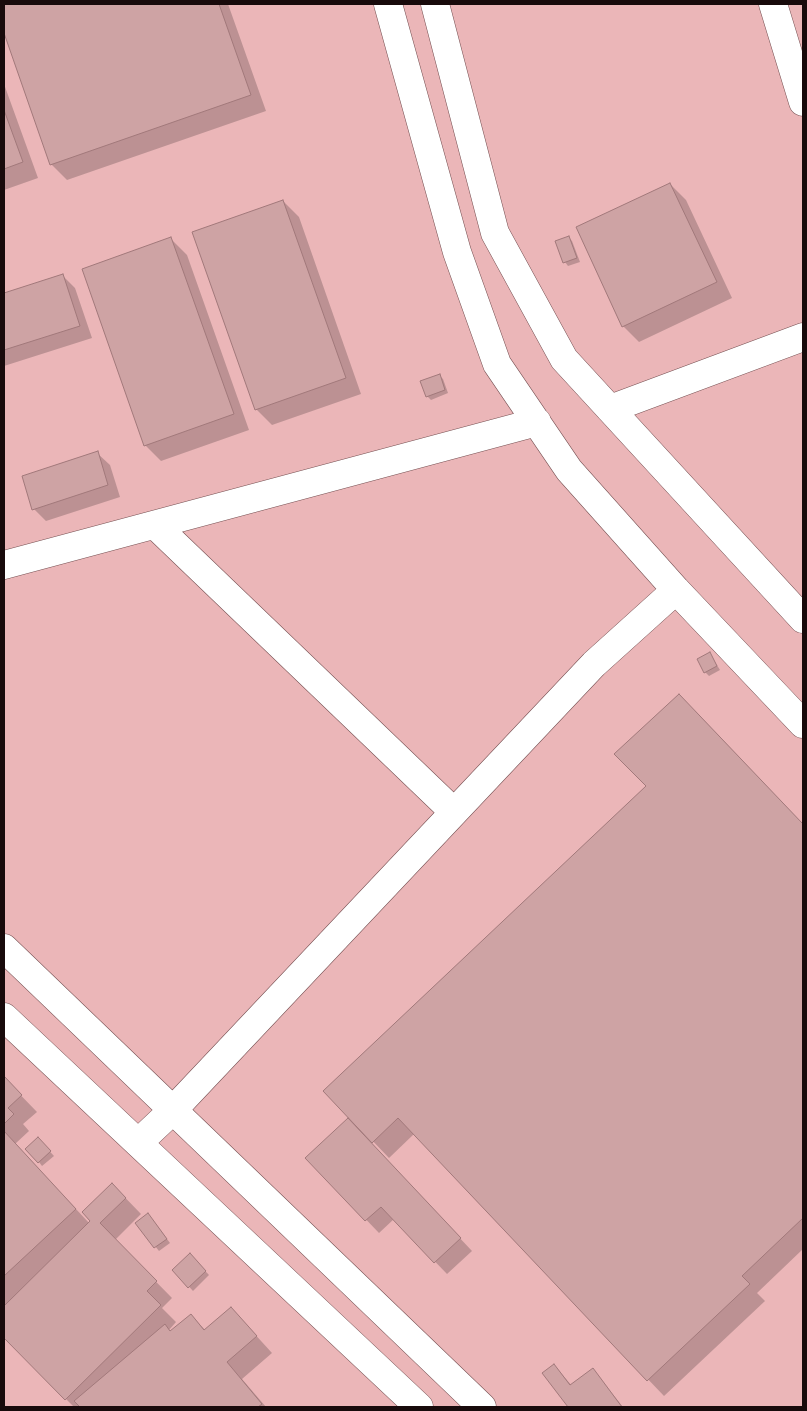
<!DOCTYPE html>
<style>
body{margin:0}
#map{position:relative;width:807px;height:1411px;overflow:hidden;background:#f2c5c6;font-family:Barlow,sans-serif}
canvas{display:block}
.frame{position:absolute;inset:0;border:5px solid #180a0b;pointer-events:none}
</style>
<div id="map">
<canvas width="807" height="1411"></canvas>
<div class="frame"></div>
</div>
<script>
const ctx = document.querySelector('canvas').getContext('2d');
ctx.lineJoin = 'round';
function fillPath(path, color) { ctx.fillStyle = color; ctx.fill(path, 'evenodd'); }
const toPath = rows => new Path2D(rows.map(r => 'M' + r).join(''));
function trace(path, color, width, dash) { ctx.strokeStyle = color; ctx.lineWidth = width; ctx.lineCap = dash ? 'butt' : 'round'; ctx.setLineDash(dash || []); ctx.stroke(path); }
fillPath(toPath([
 [4,4,803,4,803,1407,4,1407]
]), '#ebb6b8');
fillPath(toPath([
 [4,4,228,4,266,111,67,180,51,164,4,29],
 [4,84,38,178,4,190],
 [670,184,686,200,732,298,639,342,623,326],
 [283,201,299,217,361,394,272,425,256,409],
 [569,238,572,241,580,262,568,266,565,262],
 [171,239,187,255,249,430,161,461,145,445],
 [63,276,75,288,92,338,4,366,4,295],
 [439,375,443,379,448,393,431,400,427,396],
 [97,453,110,465,120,497,46,521,34,509],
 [710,654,720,670,709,676,705,672],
 [695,711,803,825,803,1249,757,1293,765,1301,664,1396,414,1134,389,1158,325,1091,647,786],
 [4,1078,37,1112,23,1124,29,1131,15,1144,90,1224,112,1184,141,1214,115,1240,172,1298,162,1308,176,1322,169,1330,171,1332,191,1315,205,1330,231,1308,272,1353,242,1379,266,1407,74,1407,4,1337],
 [360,1132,472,1251,447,1274,394,1219,379,1233,307,1158],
 [42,1143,54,1156,42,1166,39,1162],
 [152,1219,170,1243,159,1251,137,1223],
 [190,1255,209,1275,193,1291,174,1270],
 [554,1365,572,1386,593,1370,623,1407,570,1407,544,1373]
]), '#0003');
const building = toPath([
 [4,4,219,4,251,95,50,165,4,33,4,4],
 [4,110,23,162,4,169,4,110],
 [670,183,717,282,622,327,576,227,670,183],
 [283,200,346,378,255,410,192,232,283,200],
 [569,236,577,258,563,263,555,241,569,236],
 [171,237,234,414,144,446,82,269,171,237],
 [63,274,80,326,4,350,4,293,63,274],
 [440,374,445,390,426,397,420,381,440,374],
 [98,451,108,485,32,510,22,476,98,451],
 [710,652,717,666,704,673,697,659,710,652],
 [679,694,803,824,803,1218,742,1276,750,1284,647,1381,398,1118,372,1143,323,1091,646,786,614,754,679,694],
 [4,1076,22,1095,8,1108,14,1114,4,1124,4,1076],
 [348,1118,461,1238,434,1263,381,1207,365,1221,305,1158,348,1118],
 [4,1131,76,1209,4,1276,4,1131],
 [38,1137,51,1151,38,1163,25,1149,38,1137],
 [112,1183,126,1198,100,1223,157,1281,147,1291,161,1305,65,1400,4,1338,4,1306,90,1221,82,1212,112,1183],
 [148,1213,167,1239,154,1248,135,1223,148,1213],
 [190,1253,206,1271,188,1288,172,1270,190,1253],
 [231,1307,257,1336,227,1362,262,1404,258,1407,80,1407,74,1401,165,1324,170,1331,191,1314,204,1330,231,1307],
 [554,1364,570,1385,593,1368,622,1407,568,1407,542,1373,554,1364]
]);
fillPath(building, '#cea3a4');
trace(building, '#a2797b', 1);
const minor = toPath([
 [388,4,457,252,497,364,569,470,676,590,803,724],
 [435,4,495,233,564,359,803,619],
 [773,4,803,102],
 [610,409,803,337],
 [155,525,454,812],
 [4,565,537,422],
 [4,948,482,1407],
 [4,1017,419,1407],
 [138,1143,173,1110,594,664,676,590]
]);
trace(minor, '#775153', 29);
trace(minor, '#fff', 28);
</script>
